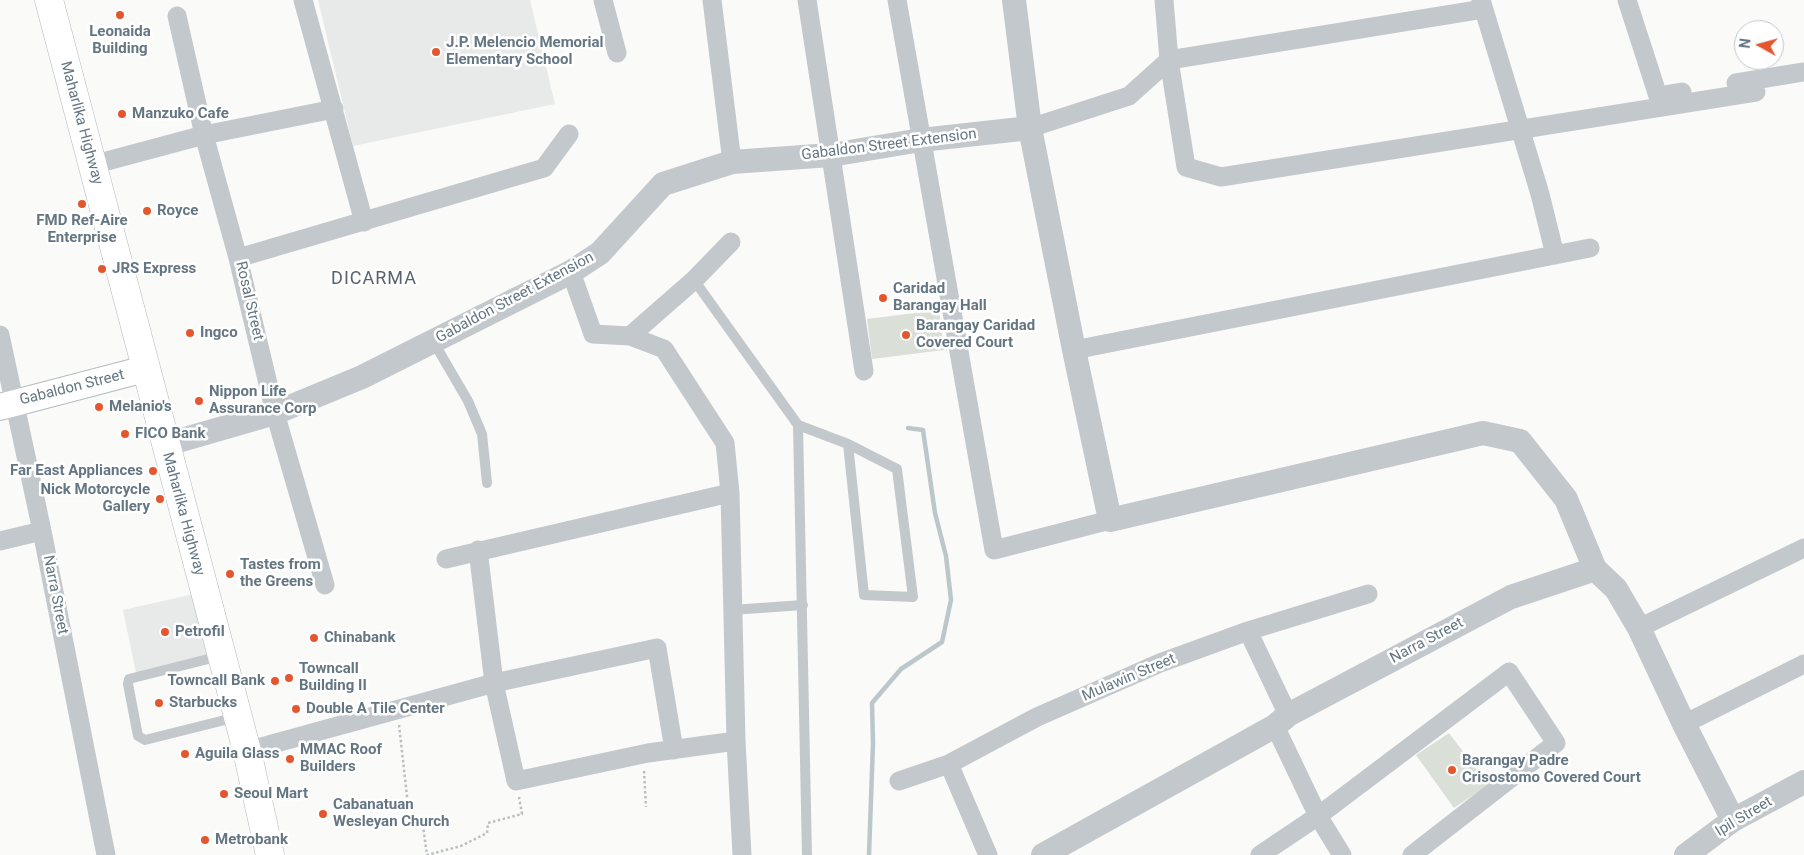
<!DOCTYPE html>
<style>
body{margin:0}
#map{position:relative;width:1804px;height:855px;overflow:hidden;background:#fafaf8;font-family:Roboto,sans-serif}
canvas{display:block}
.north{position:absolute;left:1734px;top:20px;width:50px;height:50px;box-sizing:border-box;background:#fff;border:1px solid #c1c8cd;border-radius:50%;rotate:277deg;font-size:14px;font-weight:700;line-height:20px;text-align:center;color:#657683}
.north::after{content:'';display:block;margin:auto;width:18px;height:22px;background:#e4572e;clip-path:polygon(50% 0,100% 100%,50% 72%,0 100%)}
</style>
<div id="map">
<canvas width="1804" height="855"></canvas>
<div class="north">N</div>
</div>
<script>
const ctx = document.querySelector('canvas').getContext('2d');
ctx.lineJoin = 'round';
function fillPath(path, color) { ctx.fillStyle = color; ctx.fill(path, 'evenodd'); }
const toPath = rows => new Path2D(rows.map(r => 'M' + r).join(''));
function trace(path, color, width, dash) { ctx.strokeStyle = color; ctx.lineWidth = width; ctx.lineCap = dash ? 'butt' : 'round'; ctx.setLineDash(dash || []); ctx.stroke(path); }
function label(font, color, halo, rows, align = 'center') {
  ctx.font = font + ' Roboto,sans-serif'; ctx.lineWidth = 5; ctx.setLineDash([]); ctx.textBaseline = 'middle'; ctx.strokeStyle = halo; ctx.fillStyle = color; for (const [text, x, y, turn = 0] of rows) {
    ctx.save(); ctx.translate(x, y); ctx.rotate((+turn || 0) * Math.PI / 180); ctx.textAlign = isNaN(turn) ? turn : align; if (halo) ctx.strokeText(text, 0, 0); ctx.fillText(text, 0, 0); ctx.restore();
  }
}
fillPath(toPath([
 [318,0,530,0,555,104,353,146],
 [194,594,209,655,136,673,123,610]
]), '#e8e9e9');
fillPath(toPath([
 [939,310,944,350,872,359,867,319],
 [1449,733,1488,785,1454,808,1416,755]
]), '#dadfd7');
trace(toPath([
 [869,855,873,743,872,703,901,669,942,642,951,600,946,556,935,513,923,430,908,428]
]), '#bbc7cb', 4.5);
const secondary = toPath([
 [0,407,145,369]
]);
const primary = toPath([
 [49,0,247,751,270,855]
]);
trace(secondary, '#b3babf', 28);
trace(primary, '#b5babe', 29);
trace(toPath([
 [399,725,408,805,423,826,427,855,461,846,487,833,488,823,522,814,519,797],
 [644,771,646,807]
]), '#bbbfc2', 2.5, [2.5, 2.5]);
trace(toPath([
 [694,280,798,425,807,855],
 [433,341,468,401,482,434,487,483],
 [798,425,848,444,897,469,913,597,864,595,848,444],
 [732,610,803,605],
 [220,656,129,679,128,684,138,736,145,740,237,717]
]), '#c3c8cc', 10);
trace(toPath([
 [303,0,364,222],
 [603,0,617,53],
 [712,0,732,162],
 [807,0,864,371],
 [897,0,994,550,1110,520],
 [1164,0,1169,60,1186,167,1221,177,1756,92],
 [1481,0,1540,194,1555,255],
 [1627,0,1658,96,1682,92],
 [177,16,204,135,238,258,275,413,325,585],
 [1736,83,1804,72],
 [1030,128,1129,96,1169,60,1483,9],
 [92,165,204,135,334,109],
 [238,258,544,168,569,134],
 [571,272,593,334,630,336,664,349,725,443,730,493,736,741,742,855],
 [0,335,42,531,106,855],
 [630,336,694,280,731,242],
 [1074,350,1590,248],
 [0,541,42,531],
 [478,550,494,683,516,781,648,753,736,741],
 [446,559,730,493],
 [1639,628,1804,548],
 [1248,631,1288,715],
 [1684,724,1804,664],
 [1275,726,1318,816,1342,855],
 [247,751,494,683,657,648,674,750],
 [949,764,988,855],
 [899,781,949,764,1037,717,1160,663,1248,631,1368,594],
 [1260,855,1318,816,1509,672,1556,743,1412,855]
]), '#c3c8cc', 19);
trace(toPath([
 [1014,0,1030,128,1074,350,1110,520,1483,433,1520,441,1566,499,1595,569],
 [164,445,275,413,362,377,571,272,600,253,663,184,732,162,831,155,921,140,1030,128],
 [1043,855,1275,726,1288,715,1511,597,1595,569,1616,589,1639,628,1684,724,1733,820],
 [1686,855,1733,820,1804,782]
]), '#c3c8cc', 24);
trace(secondary, '#fff', 26);
trace(primary, '#fff', 28);
for (const [x, y, r, color] of [
 [120,15,5,"#e4572e"],
 [436,52,5,"#e4572e"],
 [122,114,5,"#e4572e"],
 [82,204,5,"#e4572e"],
 [147,211,5,"#e4572e"],
 [102,269,5,"#e4572e"],
 [883,298,5,"#e4572e"],
 [190,333,5,"#e4572e"],
 [906,335,5,"#e4572e"],
 [199,401,5,"#e4572e"],
 [99,407,5,"#e4572e"],
 [125,434,5,"#e4572e"],
 [153,471,5,"#e4572e"],
 [160,499,5,"#e4572e"],
 [230,574,5,"#e4572e"],
 [165,632,5,"#e4572e"],
 [314,638,5,"#e4572e"],
 [289,678,5,"#e4572e"],
 [275,681,5,"#e4572e"],
 [159,703,5,"#e4572e"],
 [296,709,5,"#e4572e"],
 [185,754,5,"#e4572e"],
 [290,759,5,"#e4572e"],
 [1452,770,5,"#e4572e"],
 [224,794,5,"#e4572e"],
 [323,814,5,"#e4572e"],
 [205,840,5,"#e4572e"]
]) { const dot = new Path2D(); dot.arc(x, y, r, 0, 2 * Math.PI); ctx.fillStyle = color; ctx.fill(dot); trace(dot, '#fff', 2); }
label('bold 15px', '#657683', '#fff', [
 ["Leonaida",120,32,"center"],
 ["Building",120,49,"center"],
 ["J.P. Melencio Memorial",446,43],
 ["Elementary School",446,60],
 ["Manzuko Cafe",132,114],
 ["Royce",157,211],
 ["FMD Ref-Aire",82,221,"center"],
 ["Enterprise",82,238,"center"],
 ["JRS Express",112,269],
 ["Caridad",893,289],
 ["Barangay Hall",893,306],
 ["Barangay Caridad",916,326],
 ["Covered Court",916,343],
 ["Ingco",200,333],
 ["Nippon Life",209,392],
 ["Assurance Corp",209,409],
 ["Melanio's",109,407],
 ["FICO Bank",135,434],
 ["Far East Appliances",143,471,"right"],
 ["Nick Motorcycle",150,490,"right"],
 ["Gallery",150,507,"right"],
 ["Tastes from",240,565],
 ["the Greens",240,582],
 ["Petrofil",175,632],
 ["Chinabank",324,638],
 ["Towncall",299,669],
 ["Building II",299,686],
 ["Towncall Bank",265,681,"right"],
 ["Starbucks",169,703],
 ["Double A Tile Center",306,709],
 ["MMAC Roof",300,750],
 ["Builders",300,767],
 ["Aguila Glass",195,754],
 ["Barangay Padre",1462,761],
 ["Crisostomo Covered Court",1462,778],
 ["Seoul Mart",234,794],
 ["Cabanatuan",333,805],
 ["Wesleyan Church",333,822],
 ["Metrobank",215,840]
], 'left');
label('15px', '#657683', '#fff', [
 ["Maharlika Highway",81,123,75],
 ["Gabaldon Street Extension",889,145,-7],
 ["Gabaldon Street Extension",515,298,-28],
 ["Rosal Street",249,301,77],
 ["Gabaldon Street",72,388,-14],
 ["Maharlika Highway",183,514,75],
 ["Narra Street",55,595,79],
 ["Narra Street",1427,641,-28],
 ["Mulawin Street",1129,678,-23],
 ["Ipil Street",1744,817,-31]
]);
ctx.letterSpacing = '1px';
label('18px', '#57646e', '#fff', [
 ["DICARMA",374,279]
]);
ctx.letterSpacing = '0px';
</script>
